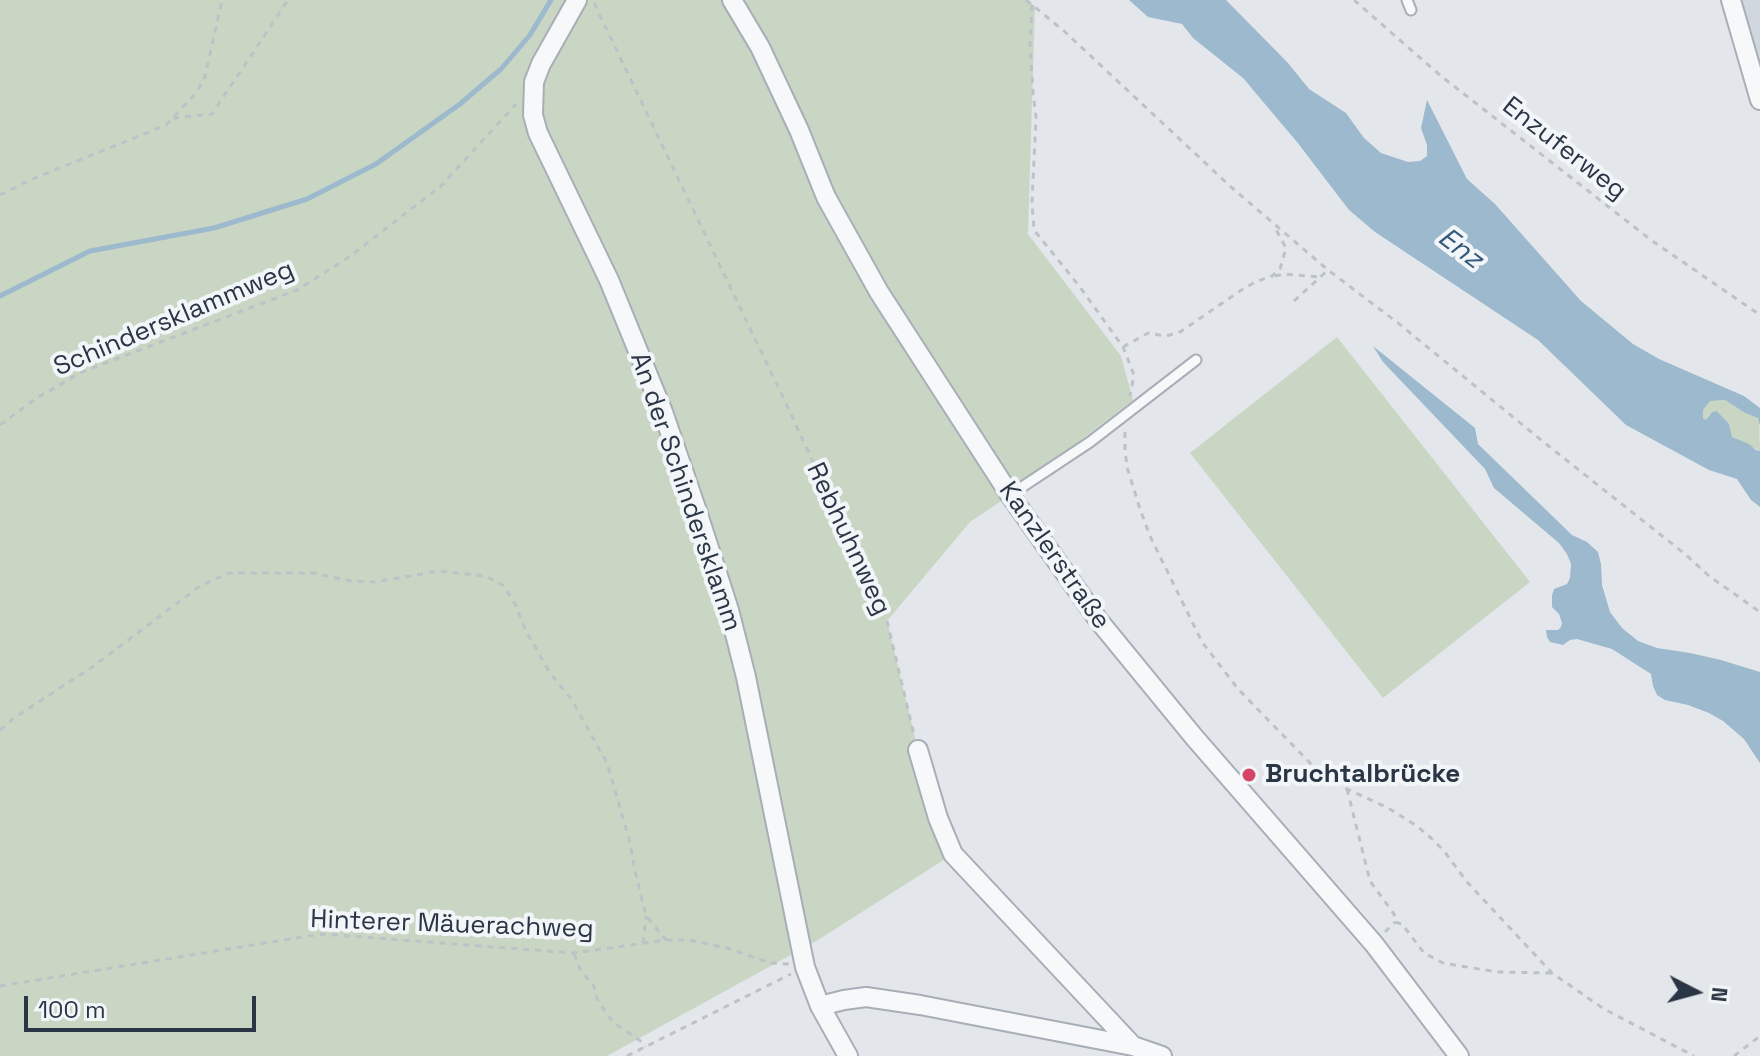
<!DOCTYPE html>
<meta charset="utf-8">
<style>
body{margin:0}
#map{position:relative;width:1760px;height:1056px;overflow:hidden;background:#e3e7ec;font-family:"Space Grotesk",sans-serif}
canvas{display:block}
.north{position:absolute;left:1656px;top:952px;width:80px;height:80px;-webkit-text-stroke:6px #f3f6f9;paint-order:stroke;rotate:96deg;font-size:22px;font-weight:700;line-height:32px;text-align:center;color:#2a3645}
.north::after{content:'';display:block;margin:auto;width:28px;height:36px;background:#2a3645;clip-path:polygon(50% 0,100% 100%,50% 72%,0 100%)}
.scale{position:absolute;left:24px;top:996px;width:232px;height:36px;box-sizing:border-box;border:4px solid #2a3645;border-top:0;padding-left:10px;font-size:24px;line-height:28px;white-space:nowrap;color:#2a3645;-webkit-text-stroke:6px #f3f6f9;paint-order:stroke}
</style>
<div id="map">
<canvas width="1760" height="1056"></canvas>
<div class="north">N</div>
<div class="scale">100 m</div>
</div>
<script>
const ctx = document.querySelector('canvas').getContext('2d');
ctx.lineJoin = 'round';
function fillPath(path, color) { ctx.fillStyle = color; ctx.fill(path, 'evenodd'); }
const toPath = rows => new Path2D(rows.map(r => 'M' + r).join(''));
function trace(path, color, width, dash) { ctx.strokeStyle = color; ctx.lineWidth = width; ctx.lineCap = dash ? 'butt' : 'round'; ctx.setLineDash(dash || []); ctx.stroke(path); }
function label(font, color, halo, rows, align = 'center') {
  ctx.font = font + ' "Space Grotesk",sans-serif'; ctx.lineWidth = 8; ctx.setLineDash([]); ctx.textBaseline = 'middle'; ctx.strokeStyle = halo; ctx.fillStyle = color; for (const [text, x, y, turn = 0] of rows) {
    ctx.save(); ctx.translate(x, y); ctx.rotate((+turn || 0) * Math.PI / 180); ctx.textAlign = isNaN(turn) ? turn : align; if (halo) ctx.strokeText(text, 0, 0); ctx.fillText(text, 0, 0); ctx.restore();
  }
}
fillPath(toPath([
 [1738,0,1760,0,1760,81]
]), '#d1d7de');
fillPath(toPath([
 [0,0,1025,0,1035,6,1028,234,1121,356,1133,400,1010,495,970,522,887,621,918,750,953,854,818,940,607,1056,0,1056],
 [1337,337,1530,582,1383,698,1190,453],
 [1725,400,1745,413,1759,418,1760,451,1732,437,1729,424,1717,411,1712,412,1706,420,1703,418,1703,410,1710,401]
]), '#cad6c4');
fillPath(toPath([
 [1129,0,1226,0,1288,63,1309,89,1346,113,1364,138,1381,153,1408,162,1420,161,1427,156,1427,145,1421,128,1427,100,1467,179,1495,204,1581,301,1633,344,1659,359,1744,396,1760,408,1760,426,1758,418,1745,413,1725,400,1710,401,1703,410,1703,418,1706,420,1712,412,1717,411,1729,424,1732,437,1749,444,1756,450,1760,451,1760,507,1751,500,1737,479,1709,470,1626,425,1538,340,1375,232,1349,210,1297,142,1243,78,1193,38,1182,24,1148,17],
 [1373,346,1475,428,1478,444,1572,535,1587,542,1598,552,1601,564,1602,585,1610,612,1622,628,1638,641,1657,648,1690,653,1721,660,1760,672,1760,763,1744,739,1723,721,1709,713,1688,705,1665,700,1657,695,1653,686,1651,674,1612,649,1577,639,1570,640,1563,645,1550,642,1547,637,1546,630,1558,630,1561,627,1562,623,1559,614,1552,607,1552,595,1554,589,1567,584,1570,578,1571,564,1567,554,1559,543,1494,488,1485,469,1383,362]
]), '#9db9cd');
trace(toPath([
 [0,296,90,251,214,228,307,199,376,164,460,104,501,69,530,35,551,0]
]), '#9db9cd', 5);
const lane = toPath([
 [1407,0,1411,10],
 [1010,495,1090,442,1196,360]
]);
const street = toPath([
 [577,0,541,64,534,82,533,115,538,133,609,280,663,412,697,511,729,610,746,677,805,967,820,1006,848,1056],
 [732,0,760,47,799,130,826,197,879,292,1010,495,1099,621,1194,737,1374,944,1459,1056],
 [1731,0,1760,100],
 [918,750,938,818,953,854,1133,1046],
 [820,1006,844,1000,866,997,920,1005,1133,1046,1162,1056]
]);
trace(lane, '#a8aeb7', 13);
trace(street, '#a8aeb7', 22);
trace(toPath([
 [1026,0,1064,31,1231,187,1328,270,1398,323,1546,444,1685,554,1709,576,1760,612],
 [1354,0,1441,76,1651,240,1760,315],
 [594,3,782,395,887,621,914,735],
 [1032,5,1030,44,1033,92,1036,118,1032,202,1034,230,1080,287,1123,347,1134,375,1130,396],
 [173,118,212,114,288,0],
 [0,195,30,180,166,125,197,92,205,76,222,0],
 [1275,276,1285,274,1320,277],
 [1294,301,1328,270],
 [1123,347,1148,333,1166,336,1180,332,1240,291,1255,282,1272,276,1280,269,1286,248,1274,226],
 [0,425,35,399,82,372,297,290,349,257,441,186,516,104],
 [1125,432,1125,450,1127,467,1140,509,1150,536,1202,642,1238,689,1313,766,1347,789,1388,808,1417,826,1431,838,1444,851,1467,882,1552,973,1604,1009,1694,1056],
 [0,730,14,718,95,665,200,586,229,573,313,573,351,581,375,582,438,571,486,576,504,586,515,604,526,631,550,673,572,700,607,763,630,842,635,871,646,916,666,940],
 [1347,789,1370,881,1394,914,1395,922,1402,924,1424,953,1443,963,1497,972,1552,973],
 [1385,932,1395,922],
 [643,943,646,916],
 [574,954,581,971,594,986,597,999,608,1016,617,1025,642,1042,645,1047],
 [0,986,321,934,574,953,666,940,689,940,727,948,770,963,790,964],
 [627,1056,791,974],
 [1734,1056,1760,1036]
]), '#bdc2c7', 3, [6, 6]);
trace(lane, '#f6f8fa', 9);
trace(street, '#f6f8fa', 18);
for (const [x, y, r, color] of [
 [1249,775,8,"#d44568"]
]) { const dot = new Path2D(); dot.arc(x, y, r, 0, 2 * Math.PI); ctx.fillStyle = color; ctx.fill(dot); trace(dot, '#f3f6f9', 3); }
label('26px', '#2a3645', '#f3f6f9', [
 ["Enzuferweg",1564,149,38],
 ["Schindersklammweg",174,319,-23],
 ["An der Schindersklamm",685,492,71],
 ["Rebhuhnweg",848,539,65],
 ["Kanzlerstraße",1054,556,55],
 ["Hinterer Mäuerachweg",452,925,2]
]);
label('bold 26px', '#2a3645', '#f3f6f9', [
 ["Bruchtalbrücke",1265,775]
], 'left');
label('italic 28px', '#32597b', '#f3f6f9', [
 ["Enz",1460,249,37]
]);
</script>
